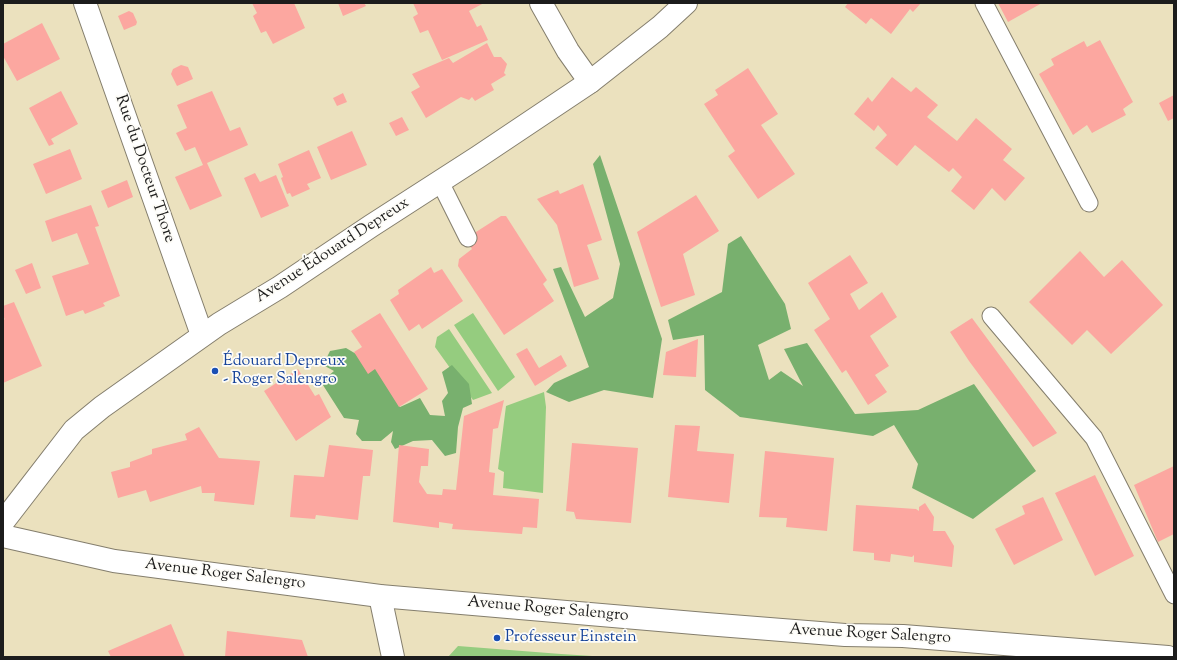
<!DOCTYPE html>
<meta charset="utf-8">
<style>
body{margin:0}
#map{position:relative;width:1177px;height:660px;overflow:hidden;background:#ebe1be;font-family:"Sorts Mill Goudy",serif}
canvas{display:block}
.frame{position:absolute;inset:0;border:4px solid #1c1c1c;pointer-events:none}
</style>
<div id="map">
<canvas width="1177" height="660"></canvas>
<div class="frame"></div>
</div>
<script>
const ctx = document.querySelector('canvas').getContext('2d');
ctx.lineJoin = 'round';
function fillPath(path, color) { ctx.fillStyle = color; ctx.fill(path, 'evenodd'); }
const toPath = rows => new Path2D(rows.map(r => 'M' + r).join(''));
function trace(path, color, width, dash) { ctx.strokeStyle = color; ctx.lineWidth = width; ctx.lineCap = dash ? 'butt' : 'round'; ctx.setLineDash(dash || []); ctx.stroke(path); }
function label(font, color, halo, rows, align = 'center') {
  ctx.font = font + ' "Sorts Mill Goudy",serif'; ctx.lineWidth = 3.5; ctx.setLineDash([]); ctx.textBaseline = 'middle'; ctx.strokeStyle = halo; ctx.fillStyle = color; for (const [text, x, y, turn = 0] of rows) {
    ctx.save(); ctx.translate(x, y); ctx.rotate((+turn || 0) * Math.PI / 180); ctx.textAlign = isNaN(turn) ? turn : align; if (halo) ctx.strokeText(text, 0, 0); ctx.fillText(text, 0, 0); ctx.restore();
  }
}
fillPath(toPath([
 [473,313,515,377,498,391,454,325],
 [449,329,492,393,473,400,435,347,437,337],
 [544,392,546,407,543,493,503,488,504,472,498,469,506,406],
 [458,646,561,654,608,657,448,657]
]), '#95cc7f');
fillPath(toPath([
 [600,155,662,339,653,398,604,390,569,402,546,392,554,383,589,367,553,269,561,267,585,317,613,298,620,264,593,164],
 [741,236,785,304,791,329,758,345,769,380,781,371,803,386,784,349,807,343,855,414,918,410,974,384,1036,471,973,519,912,488,918,464,894,425,873,436,740,417,705,390,704,335,673,340,668,320,722,292,728,244],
 [346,348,368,361,382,366,400,407,420,398,430,415,445,416,442,401,448,393,442,372,452,365,469,384,472,404,463,408,458,427,456,453,445,456,432,440,413,441,395,449,391,442,393,431,381,441,362,441,356,434,359,420,344,418,321,382,334,371,323,365,330,351]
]), '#78b06e');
fillPath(toPath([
 [252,3,294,3,305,28,273,44,266,31,261,33,253,16,257,13],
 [338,3,364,3,366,6,343,16],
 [413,3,484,3,469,11,477,27,481,25,488,40,442,60,428,30,420,33,413,17,418,14],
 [848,3,921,3,913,12,910,9,891,34,871,18,866,24,845,7],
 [998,3,1042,3,1008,22],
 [129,11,133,13,137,22,136,25,124,30,118,16],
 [42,23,60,59,17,81,3,56,3,44],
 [1100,40,1133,102,1123,109,1126,115,1092,133,1087,125,1073,135,1039,74,1054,65,1051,59,1084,41,1087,47],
 [487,43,494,57,501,57,507,64,504,73,506,75,491,84,494,90,475,101,472,97,469,100,461,97,426,118,411,92,420,87,412,74,449,58,453,63],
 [181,65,188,67,193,79,177,86,171,74,173,69],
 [748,68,778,114,761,125,795,174,758,199,728,156,735,151,704,104,718,95,715,90],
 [892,77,911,92,916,87,938,105,927,117,957,141,976,118,1012,149,1003,160,1025,178,1005,201,992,188,974,210,951,191,962,177,953,168,949,172,915,145,897,166,875,148,887,135,878,125,874,131,854,114,868,97,872,102],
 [61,91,78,124,51,139,54,144,49,146,29,108],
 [212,91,230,131,240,127,248,145,207,163,222,196,190,210,175,177,203,165,195,147,185,151,176,133,187,128,177,105],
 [343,93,347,102,337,106,333,98],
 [1174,95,1174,118,1168,121,1159,103],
 [402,117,409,130,396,136,389,123],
 [352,131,367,165,331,180,317,147],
 [70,149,82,179,46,194,33,164],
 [309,150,321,178,307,184,310,189,292,197,290,193,287,194,281,178,283,177,278,164],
 [255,173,260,182,276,175,289,206,261,218,244,178],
 [127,180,133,197,108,208,101,191],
 [583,184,602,240,587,245,599,279,574,287,557,225,537,199,558,190,560,194],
 [696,195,719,231,683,254,695,295,661,307,637,232],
 [91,205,99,226,95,227,120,296,103,303,105,306,85,314,83,310,66,316,52,276,89,264,77,233,52,242,45,221],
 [501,216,506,216,547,280,543,284,554,301,504,335,458,266,459,259,472,249,465,239],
 [1080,251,1104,277,1122,260,1163,305,1111,354,1087,330,1072,345,1029,302],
 [850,255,868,283,850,294,859,310,882,292,897,317,870,336,889,366,875,375,887,392,868,405,846,370,842,373,814,330,830,319,808,283],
 [32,263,41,288,26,294,15,270],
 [431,267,434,273,442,269,463,301,422,329,419,324,409,331,390,300,399,294,398,290],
 [14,302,42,366,3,383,3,318,5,320,3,315,3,306],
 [380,313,428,389,399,407,375,369,368,374,354,352,362,347,351,331],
 [972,318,1057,433,1033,447,969,361,950,332],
 [698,339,696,377,663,375,666,352],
 [527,348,539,368,561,355,567,366,535,386,516,354],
 [298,369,315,396,319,394,331,417,296,441,264,391],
 [504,400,498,428,493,429,489,472,495,473,493,495,539,499,537,528,523,527,522,534,452,529,453,524,439,522,439,528,393,522,399,445,429,449,428,466,421,466,419,482,427,494,442,495,443,489,456,490,464,416],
 [675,425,700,426,697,451,734,454,729,503,668,497],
 [199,427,219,458,260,461,254,505,214,501,215,493,202,493,201,486,150,502,146,490,118,498,111,472,130,467,130,462,152,454,152,449,187,440,185,434],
 [572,443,638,448,631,523,576,519,574,512,566,511],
 [329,445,373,450,370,476,363,476,358,520,316,515,315,519,290,517,294,475,324,477],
 [765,451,834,458,827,531,786,527,787,518,759,517],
 [1174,466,1174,534,1158,542,1134,485],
 [1095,475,1134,556,1095,576,1055,493],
 [1043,497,1063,540,1014,565,995,529,1025,514,1022,506],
 [925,503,934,517,933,531,945,531,954,546,952,567,914,562,914,555,912,557,891,554,890,562,874,560,874,553,853,551,856,505,916,509,919,511,919,507],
 [171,624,185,657,111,657,108,651],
 [227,631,302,640,308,657,225,657]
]), '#fca7a0');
const service = toPath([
 [984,3,1089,203],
 [440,182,468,238],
 [991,316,1094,438,1174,595]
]);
const minor = toPath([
 [85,3,202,335],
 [541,3,568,51,590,82],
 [380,596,393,657]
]);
const tertiary = toPath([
 [3,522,74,430,102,407,219,324,280,287,371,226,478,157,590,82,660,27,686,3]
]);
const secondary = toPath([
 [3,536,114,561,380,596,706,624,845,635,903,636,1168,657]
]);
trace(service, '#847e6d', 19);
trace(minor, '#847e6d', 24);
trace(tertiary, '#847e6d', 24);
trace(secondary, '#847e6d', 24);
trace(service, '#fff', 17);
trace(minor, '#fff', 22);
trace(tertiary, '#fff', 22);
trace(secondary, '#fff', 22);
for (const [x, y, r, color] of [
 [215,371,4,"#1a4fb4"],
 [497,638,4,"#1a4fb4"]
]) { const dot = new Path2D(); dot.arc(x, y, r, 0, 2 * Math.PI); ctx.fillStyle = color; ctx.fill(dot); trace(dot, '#fdfcf7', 1.5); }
label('16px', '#1c1c1c', '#fdfcf7', [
 ["Rue du Docteur Thore",144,169,71],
 ["Avenue Édouard Depreux",333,251,-33],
 ["Avenue Roger Salengro",225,575,7],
 ["Avenue Roger Salengro",548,610,5],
 ["Avenue Roger Salengro",870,635,3]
]);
label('16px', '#164399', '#fdfcf7', [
 ["Édouard Depreux",223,362],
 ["- Roger Salengro",223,380],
 ["Professeur Einstein",505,638]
], 'left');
</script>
